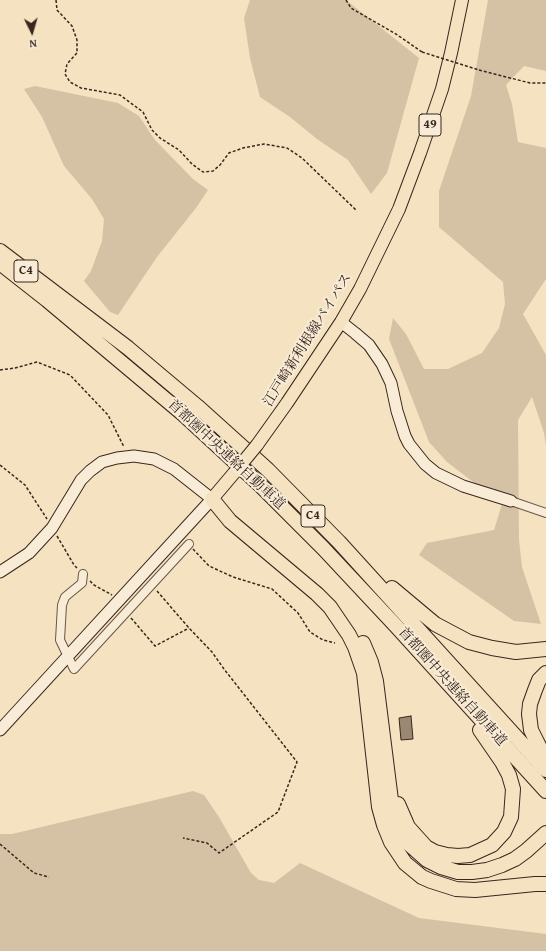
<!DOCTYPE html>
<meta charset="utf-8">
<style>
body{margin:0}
#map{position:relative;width:546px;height:951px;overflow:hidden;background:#f5e2c0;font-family:"Gentium Book Plus",serif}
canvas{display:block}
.north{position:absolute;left:12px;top:12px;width:40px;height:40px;-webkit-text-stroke:3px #f8ecd6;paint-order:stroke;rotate:175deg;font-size:11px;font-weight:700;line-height:16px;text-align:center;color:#39261f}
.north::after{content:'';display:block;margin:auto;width:14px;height:18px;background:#39261f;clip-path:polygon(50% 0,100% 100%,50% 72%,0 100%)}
</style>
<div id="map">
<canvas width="546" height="951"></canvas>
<div class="north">N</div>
</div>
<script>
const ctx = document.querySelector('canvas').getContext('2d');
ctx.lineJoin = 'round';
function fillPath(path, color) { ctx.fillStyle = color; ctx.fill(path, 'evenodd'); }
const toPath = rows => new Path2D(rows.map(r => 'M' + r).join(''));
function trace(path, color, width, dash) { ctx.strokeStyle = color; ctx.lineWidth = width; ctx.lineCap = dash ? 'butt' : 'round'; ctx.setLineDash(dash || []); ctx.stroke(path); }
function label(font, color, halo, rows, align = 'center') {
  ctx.font = font + ' "Gentium Book Plus","Noto Serif JP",serif'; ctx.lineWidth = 4; ctx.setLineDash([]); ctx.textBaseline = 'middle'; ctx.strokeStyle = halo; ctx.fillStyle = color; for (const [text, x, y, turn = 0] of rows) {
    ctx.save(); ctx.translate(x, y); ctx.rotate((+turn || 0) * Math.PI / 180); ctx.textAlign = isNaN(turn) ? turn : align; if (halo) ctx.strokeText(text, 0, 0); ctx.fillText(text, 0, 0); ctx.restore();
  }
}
fillPath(toPath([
 [250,0,346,0,419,58,387,173,371,194,348,160,317,139,290,117,260,97,250,58,244,18],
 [488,0,546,0,546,71,524,66,506,85,512,104,518,142,546,148,546,279,523,314,546,355,546,446,544,433,532,397,518,420,519,540,522,567,541,624,514,621,419,555,427,543,494,530,502,504,447,462,429,442,389,339,393,318,406,334,424,369,448,369,482,353,499,328,505,304,503,282,439,227,439,191,471,96],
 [35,86,118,103,139,116,155,140,193,179,208,190,196,208,157,257,118,315,110,312,84,281,91,271,102,241,104,219,92,199,64,166,42,117,24,89],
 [193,791,204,795,219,817,251,873,259,880,274,883,300,863,419,918,546,934,546,951,0,951,0,834,12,834]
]), '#d5c2a5');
const building = toPath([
 [411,716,413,739,401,740,399,718,411,716]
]);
fillPath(building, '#9b8873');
trace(building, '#39261f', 1);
const street = toPath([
 [511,501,546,513],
 [83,574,82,583,65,597,62,605,60,640,74,669,189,544]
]);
const secondary = toPath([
 [341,322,355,333,369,345,382,364,391,383,397,411,405,436,409,444,425,464,436,473,463,486,511,501],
 [0,572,29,553,52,528,81,480,90,471,102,462,117,458,134,456,154,459,174,469,212,499,0,730]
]);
const primary = toPath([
 [257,445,287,403,341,322,360,289,399,209,420,153,442,89,451,53,462,0],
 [212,499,234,473]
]);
const highway = toPath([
 [0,251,128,348,197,406,268,470,339,542,546,770],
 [0,263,47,300,183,414,260,485,323,548,396,626,546,791],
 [212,499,230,521,317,594,330,607,349,635,355,647,364,673,379,807,384,825,391,842,405,863,422,877,431,881,456,889,475,890,535,884,546,884],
 [392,588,435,624,469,642,492,648,516,652,546,649],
 [363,643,371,662,376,681,393,816,397,827,403,837,410,845,427,860,441,867,458,872,472,872,487,870,502,865,515,859,526,851,546,833],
 [546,673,539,680,535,690,530,704,529,714,531,730,546,760],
 [398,804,408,827,426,847,435,852,447,855,458,856,470,855,492,845,504,832,511,817,513,789,509,775,502,762,480,730]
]);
trace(street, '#685547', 10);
trace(secondary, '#39261f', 13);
trace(primary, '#39261f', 14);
trace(highway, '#39261f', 16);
trace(toPath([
 [56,0,57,10,72,26,77,40,77,53,67,64,65,74,70,82,81,88,120,95,143,112,152,130,160,138,179,150,192,164,203,172,213,171,220,165,229,153,243,148,264,144,287,148,302,158,356,210],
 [346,0,351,8,396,34,422,52],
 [479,70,530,83,546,83],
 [0,370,15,368,37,362,70,375,108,415,124,447],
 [0,465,25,485,47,519],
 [57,536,74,565,77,568],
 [193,549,209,566,233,577,272,589,298,613,310,632,323,640,335,643],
 [90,581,94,585,112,595],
 [157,591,189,628,212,652,224,669,297,762,278,812,219,853,207,843,183,838],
 [131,618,155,646,189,628],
 [0,844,34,873,49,877]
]), '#39261f', 1.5, [3, 2]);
trace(street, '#f8ecd6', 8);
trace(secondary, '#f8ecd6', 11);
trace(primary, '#f5e2c0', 12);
trace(highway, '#f5e2c0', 14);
const primaryBridge = toPath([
 [234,473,257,445]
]);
trace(primaryBridge, '#39261f', 14, []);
trace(toPath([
 [422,52,479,70]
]), '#39261f', 1.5, [3, 2]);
trace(primaryBridge, '#f5e2c0', 12);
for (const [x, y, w] of [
 [430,125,22],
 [26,271,24],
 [313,516,24]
]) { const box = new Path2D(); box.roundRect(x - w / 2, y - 11, w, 22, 3); ctx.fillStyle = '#f8ecd6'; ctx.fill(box); trace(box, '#39261f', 1); }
label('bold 13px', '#39261f', null, [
 ["49",430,125],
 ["C4",26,271],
 ["C4",313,516]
]);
label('14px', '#39261f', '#f8ecd6', [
 ["江戸崎新利根線バイパス",308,340,-58],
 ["首都圏中央連絡自動車道",226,455,43],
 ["首都圏中央連絡自動車道",452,687,48]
]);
</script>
